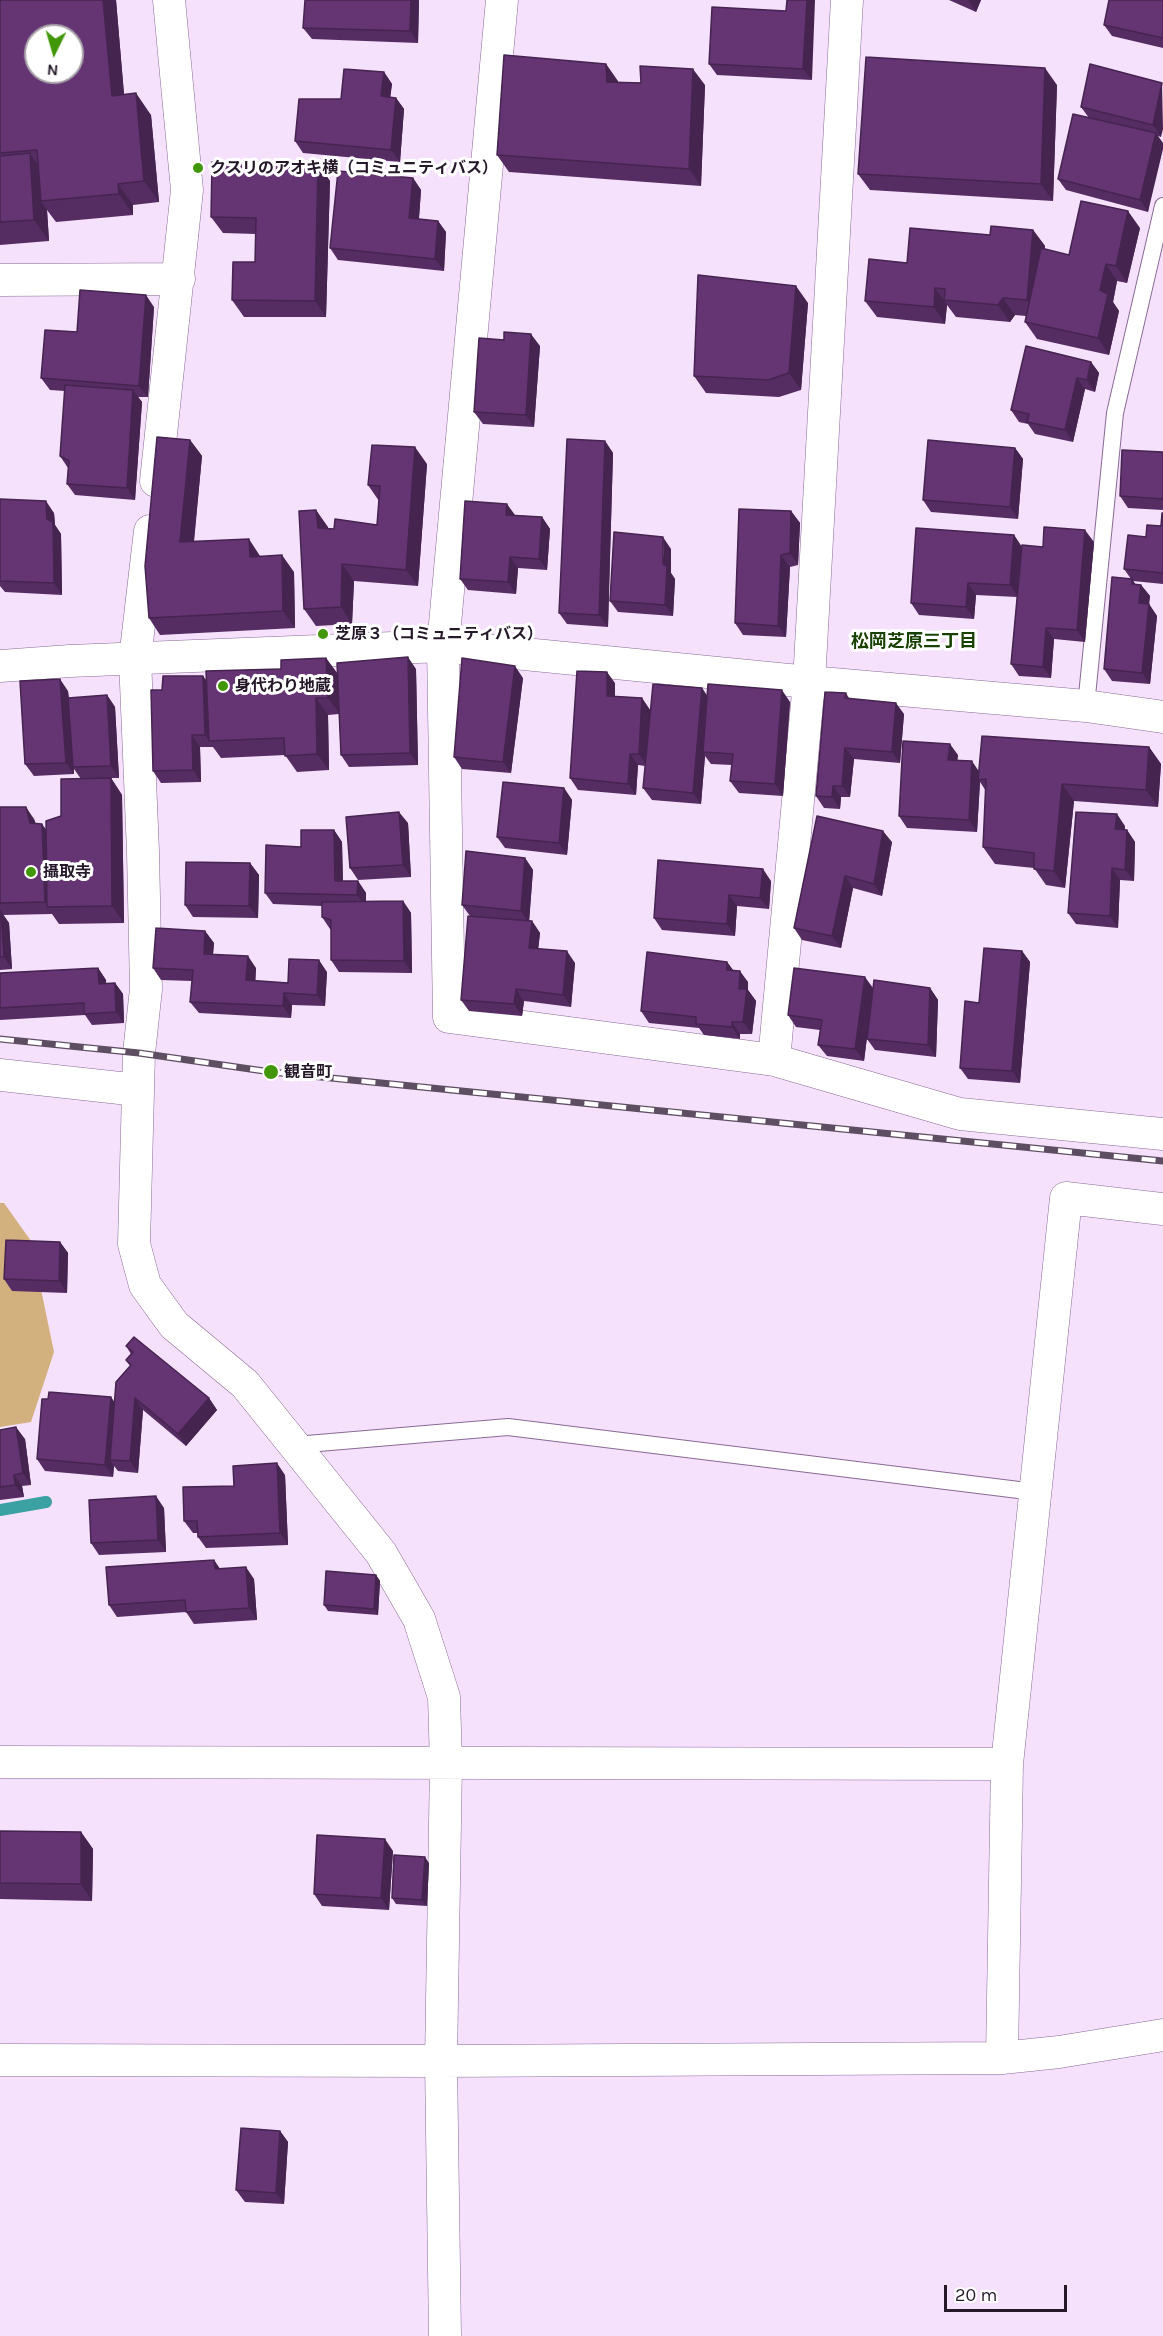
<!DOCTYPE html>
<meta charset="utf-8">
<style>
body{margin:0}
#map{position:relative;width:1163px;height:2336px;overflow:hidden;background:#f6e1fd;font-family:Karla,sans-serif}
canvas{display:block}
.north{position:absolute;left:24px;top:24px;width:60px;height:60px;box-sizing:border-box;background:#fff;border:2px solid #a8a3a9;border-radius:50%;rotate:185deg;font-size:16px;font-weight:700;line-height:24px;text-align:center;color:#251829}
.north::after{content:'';display:block;margin:auto;width:21px;height:27px;background:#429709;clip-path:polygon(50% 0,100% 100%,50% 72%,0 100%)}
.scale{position:absolute;left:944px;top:2285px;width:123px;height:27px;box-sizing:border-box;border:3px solid #251829;border-top:0;padding-left:8px;font-size:18px;line-height:21px;white-space:nowrap;color:#251829;-webkit-text-stroke:4px #fff;paint-order:stroke}
</style>
<div id="map">
<canvas width="1163" height="2336"></canvas>
<div class="north">N</div>
<div class="scale">20 m</div>
</div>
<script>
const ctx = document.querySelector('canvas').getContext('2d');
ctx.lineJoin = 'round';
function fillPath(path, color) { ctx.fillStyle = color; ctx.fill(path, 'evenodd'); }
const toPath = rows => new Path2D(rows.map(r => 'M' + r).join(''));
function trace(path, color, width, dash) { ctx.strokeStyle = color; ctx.lineWidth = width; ctx.lineCap = dash ? 'butt' : 'round'; ctx.setLineDash(dash || []); ctx.stroke(path); }
function label(font, color, halo, rows, align = 'center') {
  ctx.font = font + ' Karla,"Noto Sans JP",sans-serif'; ctx.lineWidth = 6; ctx.setLineDash([]); ctx.textBaseline = 'middle'; ctx.strokeStyle = halo; ctx.fillStyle = color; for (const [text, x, y, turn = 0] of rows) {
    ctx.save(); ctx.translate(x, y); ctx.rotate((+turn || 0) * Math.PI / 180); ctx.textAlign = isNaN(turn) ? turn : align; if (halo) ctx.strokeText(text, 0, 0); ctx.fillText(text, 0, 0); ctx.restore();
  }
}
fillPath(toPath([
 [0,1203,4,1203,31,1241,54,1352,31,1422,0,1427]
]), '#d2b17f');
trace(toPath([
 [0,1510,46,1502]
]), '#3ca1a3', 12);
const lane = toPath([
 [1086,706,1115,413,1163,206],
 [295,1445,508,1427,1035,1492]
]);
const street = toPath([
 [502,0,443,646,449,1017,774,1060,960,1114,1163,1134],
 [0,280,179,279],
 [156,481,187,190,169,0],
 [150,531,135,659,143,852,146,989,139,1053,134,1244,145,1285,174,1325,245,1384,381,1553,419,1619,444,1697,446,1764,441,2061,445,2336],
 [0,666,70,661,443,646,809,682,1086,706,1163,717],
 [774,1060,809,682,847,0],
 [0,1075,138,1090],
 [0,1762,1007,1764],
 [1002,2058,1007,1764,1066,1198,1163,1209],
 [0,2060,441,2061,1002,2058,1059,2052,1163,2035]
]);
trace(lane, '#896a94', 18);
trace(street, '#896a94', 33);
trace(lane, '#fff', 16);
trace(street, '#fff', 32);
const rail = toPath([
 [0,1039,139,1053,271,1072,1163,1161]
]);
trace(rail, '#5e4e62', 7);
trace(rail, '#fff', 4.5, [14]);
fillPath(toPath([
 [0,0,116,0,124,95,151,115,159,202,133,205,133,215,56,222,47,210,49,241,0,245],
 [305,0,419,0,418,43,312,39,303,28],
 [949,0,981,0,976,12],
 [1163,0,1163,48,1112,36,1104,25],
 [786,11,812,80,717,75,709,64],
 [606,64,618,82,705,85,701,186,509,172,497,155],
 [384,72,392,84,390,97,396,98,404,109,400,162,303,153,295,141,341,99],
 [1162,83,1161,137,1158,136,1148,212,1066,190,1058,179,1089,118,1081,107],
 [1057,85,1053,201,870,190,858,174],
 [318,164,330,181,326,317,244,317,232,300,255,262,256,234,223,233,211,217],
 [413,178,421,190,419,219,438,221,446,232,444,271,338,260,330,248],
 [1140,228,1127,283,1117,281,1113,302,1119,311,1109,355,1037,339,1025,322,1026,316,1015,315,1010,322,956,317,947,305,945,324,877,317,865,301,907,263,990,235,1033,230,1045,246,1044,249,1069,255],
 [808,303,801,390,779,397,706,393,694,376],
 [154,307,148,397,138,397,142,402,135,500,75,495,67,484,68,468,60,456,65,391,50,390,41,378,77,332],
 [504,340,540,346,534,427,483,424,474,412],
 [1091,362,1099,373,1095,392,1085,389,1073,442,1035,434,1028,424,1019,422,1011,410],
 [190,440,202,456,194,542,260,556,294,572,295,628,160,635,149,618],
 [605,441,613,453,608,627,567,624,559,613],
 [1015,448,1023,459,1018,519,931,512,923,500],
 [1163,452,1163,510,1128,508,1120,496],
 [427,464,418,586,354,581,352,624,316,626,304,609,316,510,328,529,334,529,377,525,379,501,368,485],
 [0,499,54,513,55,525,61,534,62,595,5,592,0,586],
 [791,511,800,523,798,565,790,567,786,637,743,635,735,623],
 [1163,513,1163,584,1133,581,1135,584,1141,585,1150,596,1149,604,1157,616,1150,684,1112,681,1104,669,1131,579,1124,569,1146,537,1161,526],
 [515,515,542,517,550,529,547,570,518,568,516,594,468,590,460,579],
 [1014,535,1021,546,1043,547,1094,542,1085,642,1054,639,1051,678,1019,676,1011,664,1017,597,976,595,974,619,919,615,911,603],
 [671,549,671,573,675,579,673,616,618,612,610,601],
 [326,658,338,674,416,669,418,765,349,767,341,755,339,714,328,715,329,770,297,772,285,755,221,758,213,747,200,747,201,782,161,783,153,771,203,676,206,680,281,669],
 [523,678,511,773,462,769,454,757],
 [615,683,615,696,642,698,650,710,702,688,707,696,790,702,783,796,739,793,730,781,732,765,711,764,705,756,701,804,652,800,643,788,645,766,638,765,636,795,578,790,570,778],
 [68,691,69,698,107,695,115,707,119,778,111,778,122,795,124,923,59,924,52,914,3,915,9,923,12,969,0,970,0,807,34,819,36,824,46,830,61,816,81,779,74,769,74,774,34,776,25,764],
 [846,693,849,698,904,714,900,763,854,759,850,797,841,797,840,809,824,808,816,796],
 [1149,747,1161,764,1158,807,1074,801,1065,888,1046,885,1034,868,995,864,983,847,986,791,980,782,977,832,907,828,899,816,958,755,957,761,979,771],
 [564,788,572,800,567,855,505,848,497,837],
 [817,816,892,842,882,896,853,888,841,948,802,940,794,928],
 [408,823,411,877,358,880,350,868],
 [1125,826,1125,830,1127,830,1135,842,1134,881,1120,880,1118,928,1076,924,1068,913],
 [334,830,342,842,343,881,358,881,366,893,366,901,403,901,411,913,412,973,339,972,331,960,331,930,330,929,322,917,322,906,273,904,265,893,301,847],
 [525,858,533,870,529,921,532,921,540,933,538,949,575,963,571,1007,524,1001,522,1016,469,1011,461,1000,470,916,462,905],
 [250,863,259,875,258,918,193,917,185,905],
 [771,881,769,909,737,906,735,936,662,930,654,918],
 [205,931,214,943,213,954,256,968,255,981,288,983,327,972,325,1006,292,1005,291,1018,199,1013,190,1002,192,981,161,980,153,968],
 [1022,951,1030,962,1020,1083,968,1079,960,1068,979,1003],
 [727,962,733,970,748,982,748,990,756,1001,752,1034,740,1034,740,1039,704,1035,699,1028,649,1023,641,1011],
 [98,968,106,980,106,983,115,983,123,994,124,1023,92,1025,85,1015,0,1020,0,973],
 [873,988,930,988,938,1000,936,1057,875,1050,867,1039,873,991,864,1061,827,1056,818,1045,820,1030,796,1027,788,1015],
 [60,1242,68,1253,67,1293,12,1291,4,1279],
 [126,1346,209,1398,217,1410,186,1446,143,1410,138,1473,118,1471,114,1466,113,1477,45,1471,37,1459,111,1397,114,1402,130,1366,126,1360,131,1354],
 [0,1430,25,1439,31,1485,22,1486,24,1497,0,1500],
 [285,1475,288,1545,206,1548,198,1537,198,1533,193,1533,184,1521,234,1486],
 [164,1508,166,1552,99,1555,91,1543],
 [214,1560,220,1569,254,1579,257,1620,194,1624,186,1612,117,1617,109,1605],
 [376,1575,380,1581,378,1615,328,1611,324,1605],
 [0,1831,81,1832,93,1849,92,1901,0,1899],
 [393,1851,389,1910,322,1906,314,1894],
 [429,1863,427,1906,396,1904,392,1898],
 [280,2131,288,2142,284,2204,245,2202,236,2190]
]), '#562d63');
fillPath(toPath([
 [103,0,116,0,126,117,112,96],
 [411,0,419,0,418,43,410,31],
 [807,0,815,0,812,80,803,69],
 [968,0,981,0,976,12],
 [606,64,618,81,619,98,607,82],
 [1045,68,1057,85,1053,201,1041,184],
 [693,69,705,85,701,186,689,169],
 [384,72,392,84,389,108,381,96],
 [1162,83,1163,129,1161,137,1153,125],
 [136,93,151,115,159,202,144,181],
 [396,98,404,109,400,162,391,150],
 [1156,133,1163,143,1163,149,1148,212,1140,200],
 [30,153,44,175,41,201,47,210,49,241,34,220],
 [318,164,330,181,326,317,315,301],
 [413,178,421,190,418,230,409,218],
 [118,184,133,205,133,215,119,194],
 [1128,211,1140,228,1127,283,1116,266],
 [438,221,446,232,444,271,435,259],
 [1033,230,1045,246,1038,317,1027,300],
 [1106,264,1117,281,1113,302,1119,311,1109,355,1098,338,1100,290],
 [796,286,808,303,801,390,789,373],
 [935,288,947,305,945,324,934,307],
 [146,295,154,307,148,397,139,386],
 [1003,298,1015,315,1010,322,998,305],
 [531,334,540,346,534,427,526,415],
 [1091,362,1099,373,1095,392,1087,380],
 [1077,378,1085,389,1073,442,1065,430],
 [133,390,142,402,135,500,127,488],
 [190,440,202,456,192,559,180,542],
 [605,441,613,453,608,627,599,615],
 [415,447,427,464,418,586,406,570],
 [1015,448,1023,459,1018,519,1010,507],
 [46,501,54,513,55,525,61,534,62,595,54,583,47,519],
 [507,504,515,515,506,515],
 [316,510,328,527,329,544,318,528],
 [791,511,800,523,798,565,790,553],
 [542,517,550,529,547,570,539,559],
 [1085,530,1094,542,1085,642,1077,630],
 [1014,535,1022,547,1018,597,1010,585],
 [663,537,671,549,671,573,675,579,673,616,665,605],
 [249,539,260,556,250,557],
 [282,555,294,572,295,628,283,611],
 [781,555,790,567,786,637,778,626],
 [510,557,518,568,516,594,508,582],
 [342,564,354,581,352,624,341,607],
 [1132,579,1140,591,1141,585,1150,596,1149,604,1157,616,1150,684,1142,673,1139,603,1132,584],
 [968,583,976,595,974,619,966,607],
 [1046,628,1054,639,1051,678,1043,667],
 [408,657,416,669,418,765,410,753],
 [326,658,338,675,340,714,328,698],
 [515,666,523,678,511,773,503,762],
 [607,672,615,683,615,708,607,696],
 [203,676,211,687,209,741,205,735],
 [60,679,68,691,74,774,66,763],
 [702,688,710,700,703,752,705,756,701,804,693,793],
 [782,690,790,702,783,796,775,784],
 [107,695,115,707,119,778,111,766],
 [316,698,328,715,329,770,317,754],
 [642,698,650,710,647,766,639,754],
 [896,703,904,714,900,763,892,752],
 [192,735,200,747,201,782,193,770],
 [950,744,958,755,956,772,948,760],
 [1149,747,1161,764,1158,807,1146,790],
 [845,748,854,759,850,797,842,786],
 [630,754,638,765,636,795,628,784],
 [972,761,980,773,978,780,980,782,977,832,969,820],
 [111,778,122,795,124,923,112,906],
 [1062,784,1074,801,1065,888,1054,871],
 [833,786,841,797,840,809,832,797],
 [564,788,572,800,567,855,559,843],
 [26,807,34,819,38,835,30,823],
 [399,812,408,823,411,877,403,865],
 [1117,814,1125,826,1123,841,1115,829],
 [42,824,51,836,49,907,45,902],
 [334,830,342,842,343,893,335,881],
 [1127,830,1135,842,1134,881,1125,870],
 [883,831,892,842,882,896,874,884],
 [525,858,533,870,529,923,521,911],
 [250,863,259,875,258,918,249,906],
 [1112,868,1120,880,1118,928,1110,916],
 [763,869,771,881,769,909,760,898],
 [845,876,853,888,841,948,832,936],
 [358,881,366,893,366,907,357,895],
 [729,895,737,906,735,936,727,924],
 [403,901,411,913,412,973,404,961],
 [1,911,9,923,12,969,4,957],
 [532,921,540,933,537,960,529,948],
 [205,931,214,943,212,966,204,954],
 [567,951,575,963,571,1007,563,995],
 [1022,951,1030,962,1020,1083,1012,1071],
 [248,956,256,968,255,992,246,980],
 [319,960,327,972,325,1006,317,995],
 [727,962,736,974,727,970],
 [98,968,106,980,107,996,99,984],
 [740,971,748,982,748,990,756,1001,752,1034,743,1022,739,989],
 [865,977,873,988,864,1061,855,1049],
 [115,983,123,994,124,1023,116,1012],
 [930,988,938,1000,936,1057,928,1045],
 [516,989,524,1001,522,1016,514,1004],
 [284,993,292,1005,291,1018,283,1006],
 [732,1022,740,1034,740,1039,732,1027],
 [60,1242,68,1253,67,1293,59,1281],
 [111,1397,119,1409,110,1460,114,1466,113,1477,105,1465],
 [135,1398,143,1410,138,1473,130,1461],
 [209,1398,217,1410,186,1446,178,1434],
 [16,1427,25,1439,31,1485,23,1473],
 [277,1463,285,1475,288,1545,280,1533],
 [14,1475,22,1486,24,1497,15,1485],
 [156,1496,164,1508,166,1552,158,1540],
 [214,1560,222,1572,215,1569],
 [246,1567,254,1579,257,1620,249,1608],
 [376,1575,380,1581,378,1615,374,1609],
 [81,1832,93,1849,92,1901,81,1884],
 [385,1839,393,1851,389,1910,381,1898],
 [425,1857,429,1863,427,1906,422,1900],
 [280,2131,288,2142,284,2204,276,2193]
]), '#462450');
const building = toPath([
 [0,0,103,0,112,96,136,93,144,181,118,184,119,194,41,201,37,150,0,153,0,0],
 [36,36,72,36,72,72,36,72,36,36],
 [305,0,411,0,410,31,303,28,305,0],
 [787,0,807,0,803,69,709,64,712,7,786,11,787,0],
 [1109,0,1163,0,1163,38,1104,25,1109,0],
 [504,55,606,64,607,82,641,83,640,66,693,69,689,169,497,155,504,55],
 [866,57,1045,68,1041,184,858,174,866,57],
 [1090,64,1162,83,1153,125,1081,107,1090,64],
 [344,69,384,72,381,96,396,98,391,150,295,141,299,99,341,99,344,69],
 [1073,114,1156,133,1140,200,1058,179,1073,114],
 [30,153,34,220,0,222,0,156,30,153],
 [212,162,318,164,315,301,232,300,233,262,255,262,256,218,211,217,212,162],
 [338,171,413,178,409,218,438,221,435,259,330,248,338,171],
 [1081,201,1128,211,1116,266,1106,264,1100,290,1108,294,1098,338,1025,322,1041,248,1069,255,1081,201],
 [991,226,1033,230,1027,300,1003,298,998,305,944,300,945,289,935,288,934,307,865,301,869,259,907,263,910,228,990,235,991,226],
 [698,275,796,286,789,373,768,380,694,376,698,275],
 [80,290,146,295,139,386,41,378,45,330,77,332,80,290],
 [504,332,531,334,526,415,474,412,479,338,504,340,504,332],
 [1026,346,1091,362,1087,380,1077,378,1065,430,1027,422,1029,414,1011,410,1026,346],
 [65,385,133,390,127,488,67,484,69,461,60,456,65,385],
 [157,437,190,440,180,542,249,539,250,557,282,555,283,611,149,618,145,566,157,437],
 [567,439,605,441,599,615,559,613,567,439],
 [928,440,1015,448,1010,507,923,500,928,440],
 [372,445,415,447,406,570,342,564,341,607,304,609,299,511,316,510,318,528,334,529,335,519,377,525,380,486,368,485,372,445],
 [1122,450,1163,452,1163,499,1120,496,1122,450],
 [0,499,46,501,47,519,53,522,54,583,0,581,0,499],
 [465,501,507,504,506,515,542,517,539,559,510,557,508,582,460,579,465,501],
 [739,509,791,511,790,553,781,555,778,626,735,623,739,509],
 [1162,513,1163,513,1163,573,1124,569,1128,535,1146,537,1147,525,1161,526,1162,513],
 [1044,527,1085,530,1077,630,1046,628,1043,667,1011,664,1022,545,1043,547,1044,527],
 [916,528,1014,535,1010,585,968,583,966,607,911,603,916,528],
 [614,532,663,537,663,564,667,567,665,605,610,601,614,532],
 [1112,577,1132,579,1132,584,1141,585,1139,603,1149,604,1142,673,1104,669,1112,577],
 [408,657,410,753,341,755,337,663,408,657],
 [326,658,328,698,316,698,317,754,285,756,284,738,209,741,206,671,281,669,281,660,326,658],
 [462,658,515,666,503,762,454,757,462,658],
 [577,671,607,672,607,696,642,698,639,754,630,754,628,784,570,778,577,671],
 [163,676,203,676,205,735,192,735,193,770,153,771,151,690,162,690,163,676],
 [60,679,66,763,25,764,20,681,60,679],
 [653,684,702,688,693,793,643,788,653,684],
 [708,684,782,690,775,784,730,781,733,754,703,752,708,684],
 [825,692,846,693,845,698,896,703,892,752,845,748,842,786,833,786,832,797,816,796,825,692],
 [107,695,111,766,73,767,68,698,107,695],
 [982,736,1149,747,1146,790,1062,784,1054,871,1034,869,1034,853,983,847,986,779,978,780,982,736],
 [903,741,950,744,948,760,972,761,969,820,899,816,903,741],
 [111,778,112,906,47,907,46,821,61,816,61,779,111,778],
 [503,782,564,788,559,843,497,837,503,782],
 [0,807,26,807,30,823,42,824,45,902,0,903,0,807],
 [399,812,403,865,350,868,346,817,399,812],
 [1076,812,1117,814,1115,829,1127,830,1125,870,1112,868,1110,916,1068,913,1076,812],
 [817,816,883,831,874,884,845,876,832,936,794,928,817,816],
 [301,830,334,830,335,881,358,881,357,895,265,893,266,845,301,847,301,830],
 [466,851,525,858,521,911,462,905,466,851],
 [658,860,763,869,760,898,729,895,727,924,654,918,658,860],
 [186,862,250,863,249,906,185,905,186,862],
 [403,901,404,961,331,960,331,920,322,917,322,902,403,901],
 [0,911,1,911,4,957,0,957,0,911],
 [468,916,532,921,529,948,567,951,563,995,516,989,514,1004,461,1000,468,916],
 [156,928,205,931,204,954,248,956,246,980,288,983,289,959,319,960,317,995,284,993,283,1006,190,1002,193,970,153,968,156,928],
 [984,948,1022,951,1012,1071,960,1068,965,1001,979,1003,984,948],
 [647,952,727,962,727,970,740,971,739,989,747,989,743,1022,732,1022,732,1027,696,1024,696,1017,641,1011,647,952],
 [98,968,99,984,115,983,116,1012,84,1014,84,1003,0,1008,0,973,98,968],
 [794,968,865,977,855,1049,818,1045,822,1020,788,1015,794,968],
 [874,980,930,988,928,1045,867,1039,874,980],
 [6,1240,60,1242,59,1281,4,1279,6,1240],
 [134,1337,209,1398,178,1434,135,1398,130,1461,110,1460,116,1382,131,1365,126,1360,133,1352,126,1346,134,1337],
 [49,1392,111,1397,105,1465,37,1459,42,1399,48,1399,49,1392],
 [16,1427,23,1473,14,1475,15,1485,0,1487,0,1430,16,1427],
 [277,1463,280,1533,198,1537,197,1521,184,1521,183,1487,234,1486,233,1466,277,1463],
 [156,1496,158,1540,91,1543,89,1500,156,1496],
 [214,1560,215,1569,246,1567,249,1608,186,1612,185,1600,109,1605,106,1567,214,1560],
 [326,1571,376,1575,374,1609,324,1605,326,1571],
 [0,1831,81,1832,81,1884,0,1883,0,1831],
 [317,1835,385,1839,381,1898,314,1894,317,1835],
 [394,1855,425,1857,422,1900,392,1898,394,1855],
 [241,2128,280,2131,276,2193,236,2190,241,2128]
]);
fillPath(building, '#643473');
trace(building, '#462450', 1.5);
for (const [x, y, r, color] of [
 [198,168,6,"#429709"],
 [323,634,6,"#429709"],
 [223,686,6,"#429709"],
 [31,872,6,"#429709"],
 [271,1072,8,"#429709"]
]) { const dot = new Path2D(); dot.arc(x, y, r, 0, 2 * Math.PI); ctx.fillStyle = color; ctx.fill(dot); trace(dot, '#fff', 2); }
label('bold 16px', '#251829', '#fff', [
 ["クスリのアオキ横（コミュニティバス）",210,168],
 ["芝原３（コミュニティバス）",335,634],
 ["身代わり地蔵",235,686],
 ["攝取寺",43,872],
 ["観音町",284,1072]
], 'left');
label('bold 18px', '#184101', '#fff', [
 ["松岡芝原三丁目",914,642]
]);
</script>
